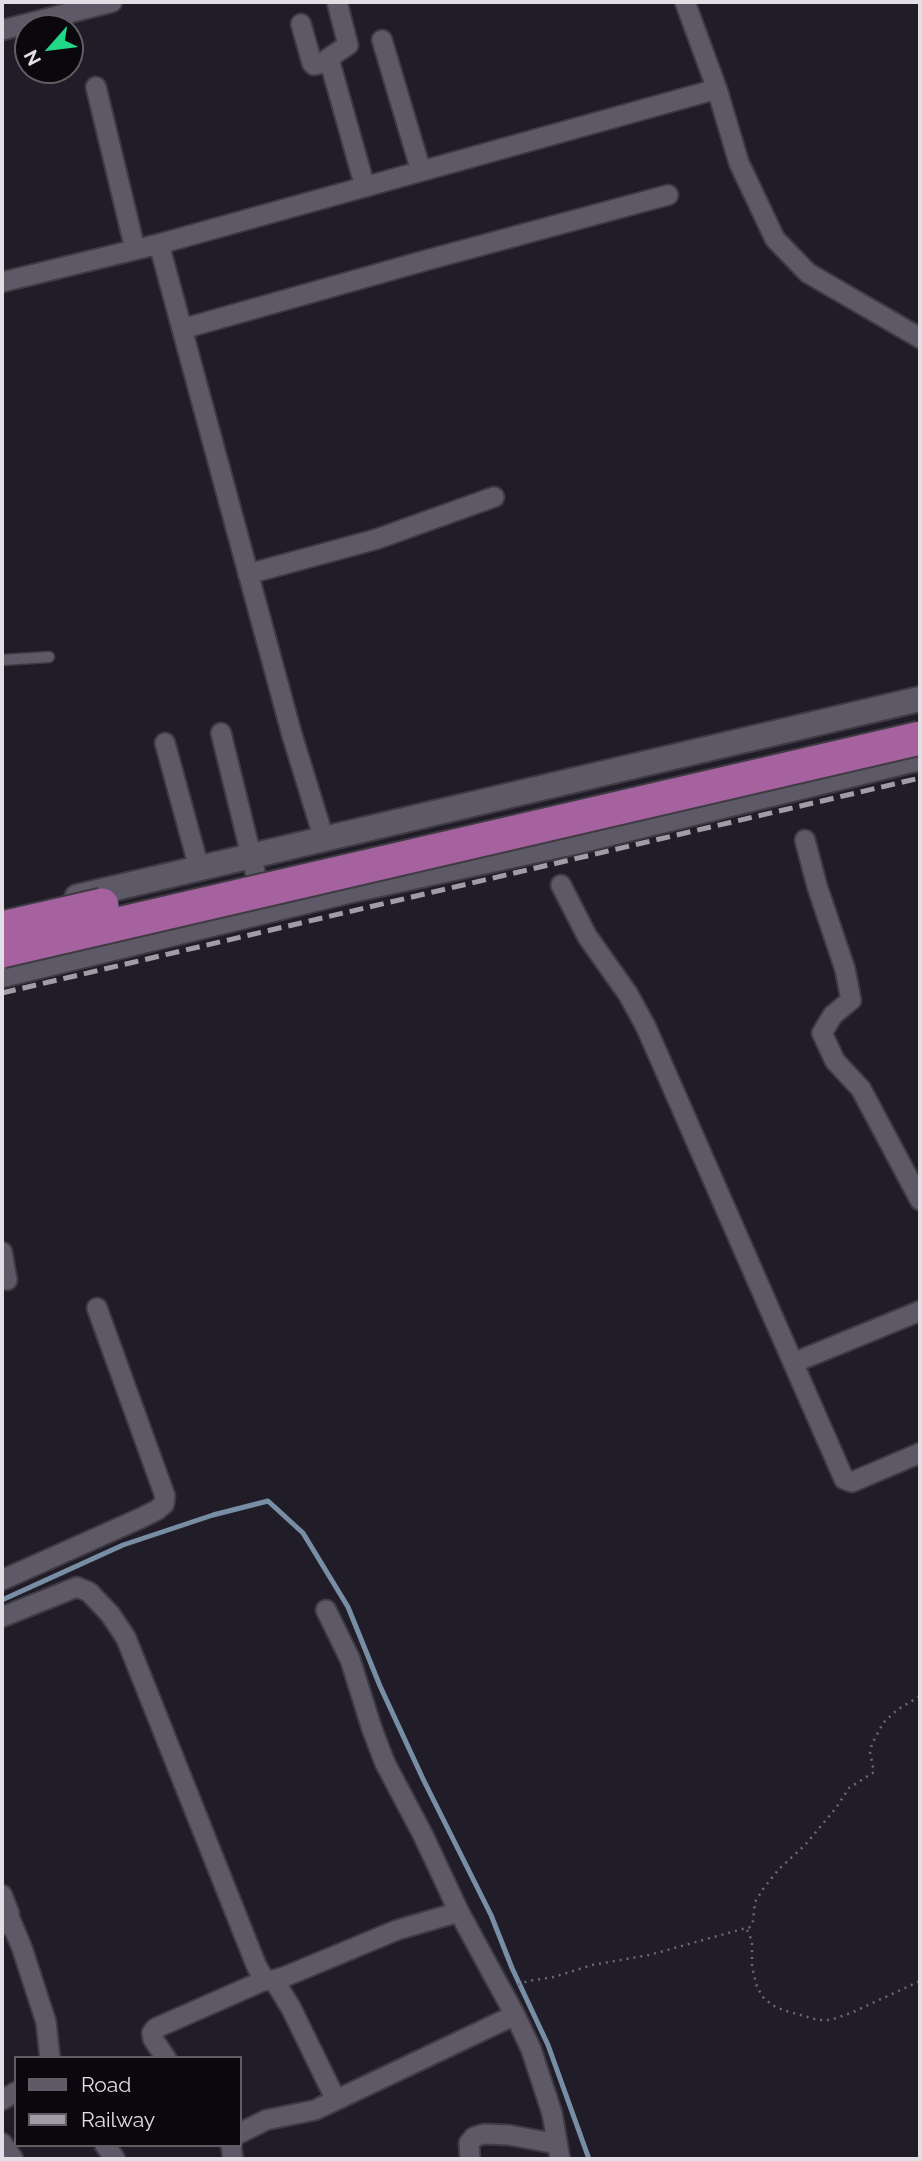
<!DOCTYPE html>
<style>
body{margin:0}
#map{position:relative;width:922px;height:2161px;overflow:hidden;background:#211d28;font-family:Raleway,sans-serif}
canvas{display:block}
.frame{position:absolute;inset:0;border:4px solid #e1dee6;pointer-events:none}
.legend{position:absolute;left:14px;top:2056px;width:228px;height:91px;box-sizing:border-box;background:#0a080d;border:2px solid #605e64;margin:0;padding:9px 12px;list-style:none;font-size:21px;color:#e1dee6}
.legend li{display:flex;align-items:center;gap:14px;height:35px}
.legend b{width:35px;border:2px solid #605e64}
.north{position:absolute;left:14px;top:14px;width:70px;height:70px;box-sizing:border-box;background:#0a080d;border:2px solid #605e64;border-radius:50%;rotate:242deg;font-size:19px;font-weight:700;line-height:28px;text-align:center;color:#e1dee6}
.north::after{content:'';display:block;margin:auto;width:24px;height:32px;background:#21d887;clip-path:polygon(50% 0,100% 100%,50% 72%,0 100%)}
</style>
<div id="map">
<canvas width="922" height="2161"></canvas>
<div class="frame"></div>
<ul class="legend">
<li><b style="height:9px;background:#5e5966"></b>Road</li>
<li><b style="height:9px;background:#a19da6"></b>Railway</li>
</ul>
<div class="north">N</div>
</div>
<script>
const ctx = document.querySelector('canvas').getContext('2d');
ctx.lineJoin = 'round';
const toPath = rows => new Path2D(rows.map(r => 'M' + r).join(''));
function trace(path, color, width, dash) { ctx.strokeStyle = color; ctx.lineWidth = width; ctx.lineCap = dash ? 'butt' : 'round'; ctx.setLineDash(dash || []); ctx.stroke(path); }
trace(toPath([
 [2,1600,123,1545,213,1515,268,1501,303,1533,348,1607,380,1686,424,1781,491,1915,512,1968,548,2045,589,2159]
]), '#778ea4', 5);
const service = toPath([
 [2,660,49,657]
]);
const minor = toPath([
 [685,2,717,89],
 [301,24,312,63,314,65,320,64,348,45,337,2],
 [2,30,112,2],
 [382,40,421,171],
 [329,59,365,187],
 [96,87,135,249],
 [159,244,292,735,324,839],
 [2,282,159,244,717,89,739,163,775,239,808,273,920,338],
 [182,329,427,260,668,195],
 [248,574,377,539,494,497],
 [221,733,262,900],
 [165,743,199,868],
 [805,840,817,886,845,969,851,1000,833,1015,822,1033,835,1061,861,1089,920,1200],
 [561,885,587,936,628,994,646,1027,844,1479,852,1482,920,1453],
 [2,1252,7,1280],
 [793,1363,920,1311],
 [2,1580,141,1518,157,1510,164,1504,165,1496,160,1482,97,1308],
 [326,1610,350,1659,372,1729,385,1763,423,1835,459,1912,515,2015,531,2049,552,2113,560,2159],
 [2,1617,77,1587,89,1592,110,1614,126,1638,257,1967,265,1980,270,1981,284,1977,397,1930,459,1912],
 [2,1895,9,1913,2,1925],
 [9,1917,22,1948,46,2022,50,2058],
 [274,1980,291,2008,336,2100],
 [166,2058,153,2039,152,2033,156,2028,265,1980],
 [2,2100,16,2092],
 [240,2133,266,2120,315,2110,515,2015],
 [2,2143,13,2159],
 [105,2145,115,2159],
 [231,2145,233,2159],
 [470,2159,469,2143,474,2137,484,2134,509,2135,557,2144]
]);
const tertiary = toPath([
 [77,897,920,699],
 [2,975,352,890,574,842,920,758]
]);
trace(service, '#3e3b43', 13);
trace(minor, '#3e3b43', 23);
trace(tertiary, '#3e3b43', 28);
trace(toPath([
 [747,1930,752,1941,752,1967,757,1987,763,1997,772,2005,783,2010,818,2020,830,2020,851,2013,920,1981],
 [518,1985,528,1981,554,1977,592,1965,649,1955,750,1927,753,1921,755,1902,763,1889,779,1869,805,1845,836,1808,849,1788,874,1772,870,1752,872,1744,883,1723,897,1710,920,1696]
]), '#6d6973', 2.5, [2, 5]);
trace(service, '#5e5966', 10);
trace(minor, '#5e5966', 19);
trace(tertiary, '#5e5966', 24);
trace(toPath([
 [2,993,920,778]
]), '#a19da6', 5, [14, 7]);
const trunkBridge = toPath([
 [2,928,102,905],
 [2,951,920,738]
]);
trace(trunkBridge, '#3e3b43', 37, []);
trace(trunkBridge, '#a5629f', 33);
</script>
